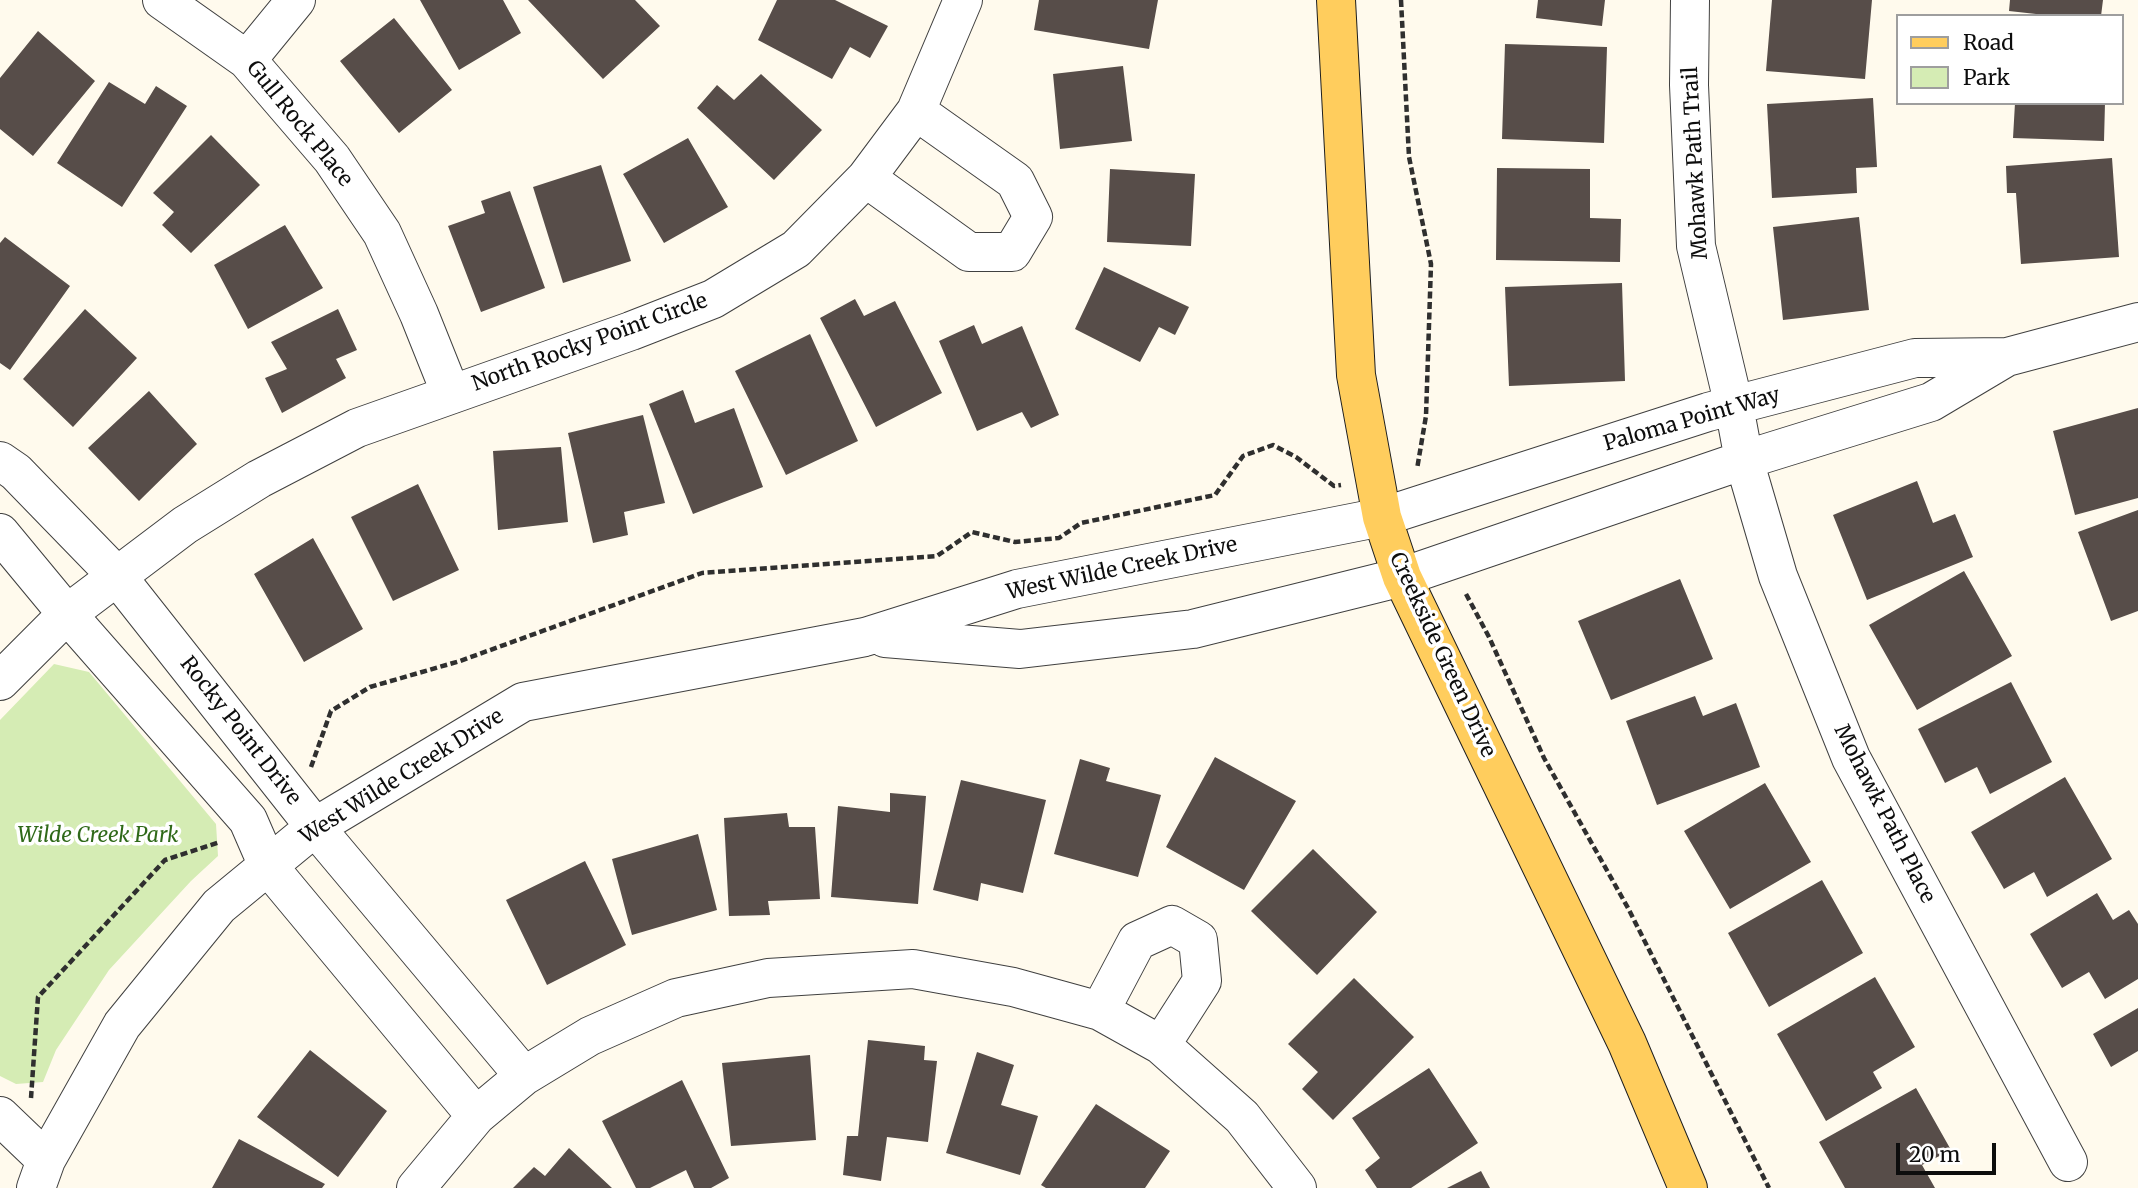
<!DOCTYPE html>
<style>
body{margin:0}
#map{position:relative;width:2138px;height:1188px;overflow:hidden;background:#fffaed;font-family:Merriweather,serif}
canvas{display:block}
.legend{position:absolute;left:1896px;top:14px;width:228px;height:91px;box-sizing:border-box;background:#fff;border:2px solid #9e9e9e;margin:0;padding:9px 12px;list-style:none;font-size:21px;color:#0d0d0d}
.legend li{display:flex;align-items:center;gap:14px;height:35px}
.legend b{width:35px;border:2px solid #9e9e9e}
.scale{position:absolute;left:1896px;top:1143px;width:100px;height:32px;box-sizing:border-box;border:4px solid #0d0d0d;border-top:0;padding-left:9px;font-size:21px;line-height:24px;white-space:nowrap;color:#0d0d0d;-webkit-text-stroke:5px #fff;paint-order:stroke}
</style>
<div id="map">
<canvas width="2138" height="1188"></canvas>
<ul class="legend">
<li><b style="height:9px;background:#ffcd5d"></b>Road</li>
<li><b style="height:19px;background:#d5ecb4"></b>Park</li>
</ul>
<div class="scale">20 m</div>
</div>
<script>
const ctx = document.querySelector('canvas').getContext('2d');
ctx.lineJoin = 'round';
function fillPath(path, color) { ctx.fillStyle = color; ctx.fill(path, 'evenodd'); }
const toPath = rows => new Path2D(rows.map(r => 'M' + r).join(''));
function trace(path, color, width, dash) { ctx.strokeStyle = color; ctx.lineWidth = width; ctx.lineCap = dash ? 'butt' : 'round'; ctx.setLineDash(dash || []); ctx.stroke(path); }
function label(font, color, halo, rows, align = 'center') {
  ctx.font = font + ' Merriweather,serif'; ctx.lineWidth = 7; ctx.setLineDash([]); ctx.textBaseline = 'middle'; ctx.strokeStyle = halo; ctx.fillStyle = color; for (const [text, x, y, turn = 0] of rows) {
    ctx.save(); ctx.translate(x, y); ctx.rotate((+turn || 0) * Math.PI / 180); ctx.textAlign = isNaN(turn) ? turn : align; if (halo) ctx.strokeText(text, 0, 0); ctx.fillText(text, 0, 0); ctx.restore();
  }
}
fillPath(toPath([
 [54,664,89,672,216,824,218,856,191,881,109,970,56,1050,43,1082,16,1084,0,1076,0,720]
]), '#d5ecb4');
fillPath(toPath([
 [420,0,503,0,521,33,459,70],
 [528,0,635,0,660,26,603,79],
 [777,0,835,0,888,26,870,58,850,47,832,79,758,40],
 [1039,0,1158,0,1149,49,1034,30],
 [1538,0,1605,0,1602,26,1536,18],
 [1772,0,1872,0,1865,79,1766,71],
 [2010,0,2103,0,2101,16,2054,16,2009,11],
 [394,18,452,90,399,133,340,61],
 [38,31,95,81,33,156,0,129,0,78],
 [1505,44,1607,47,1604,143,1502,139],
 [1123,66,1132,141,1060,149,1053,74],
 [761,74,822,130,774,180,697,108,717,85,734,100],
 [109,82,145,104,156,86,187,106,122,207,57,163],
 [1873,98,1877,167,1856,168,1857,193,1772,198,1767,104],
 [2015,103,2105,103,2104,141,2013,138],
 [211,135,260,185,191,253,162,225,174,212,153,193],
 [688,138,728,207,664,243,623,174],
 [2112,158,2119,257,2021,264,2016,193,2007,193,2006,166],
 [601,165,631,261,563,283,533,187],
 [1497,168,1590,169,1590,218,1621,219,1620,262,1496,260],
 [1110,169,1195,174,1191,246,1107,242],
 [510,191,545,288,481,312,448,226,485,213,481,201],
 [1859,217,1869,310,1783,320,1773,227],
 [285,225,323,288,248,329,214,265],
 [5,237,70,286,10,370,0,363,0,243],
 [1104,267,1189,307,1175,335,1159,327,1140,362,1075,329],
 [1622,283,1625,381,1509,386,1505,287],
 [855,299,864,316,895,301,942,393,876,427,820,318],
 [85,309,137,358,73,427,23,379],
 [338,309,357,350,336,359,346,378,282,413,265,378,287,369,271,342],
 [974,325,982,344,1022,326,1059,415,1031,428,1022,412,977,431,939,341],
 [810,334,858,441,786,475,735,371],
 [683,390,695,423,734,408,763,487,693,514,649,404],
 [149,391,197,444,139,501,88,448],
 [2138,408,2138,498,2075,515,2053,431],
 [643,415,665,503,624,512,628,535,593,543,568,433],
 [561,447,568,522,498,530,493,451],
 [1917,481,1933,523,1955,514,1973,557,1867,600,1833,515],
 [418,484,459,570,393,601,351,517],
 [2138,510,2138,611,2111,621,2078,532],
 [313,538,363,629,304,662,254,574],
 [1964,571,2012,656,1917,710,1869,625],
 [1680,579,1713,659,1611,700,1578,621],
 [2011,682,2052,762,1990,794,1977,767,1945,783,1918,729],
 [1695,696,1703,716,1736,703,1760,767,1657,805,1626,721],
 [1215,757,1296,801,1244,890,1166,847],
 [1080,759,1110,768,1106,781,1161,795,1138,877,1054,854],
 [2065,777,2112,859,2047,897,2034,872,2004,889,1971,832],
 [961,780,1046,800,1023,893,981,883,978,901,933,890],
 [1765,783,1811,862,1730,909,1684,831],
 [890,793,926,796,918,904,831,897,838,806,890,812],
 [787,813,789,827,815,827,820,899,768,901,770,915,729,916,724,818],
 [698,834,717,910,632,935,612,859],
 [1313,849,1377,912,1317,975,1251,911],
 [585,861,626,945,547,985,506,900],
 [1822,880,1863,953,1769,1007,1728,933],
 [2097,893,2113,920,2129,910,2138,924,2138,979,2105,999,2089,972,2062,988,2030,934],
 [1875,977,1915,1047,1873,1072,1882,1088,1826,1121,1777,1034],
 [1354,978,1414,1037,1333,1120,1302,1089,1318,1072,1288,1044],
 [2138,1008,2138,1051,2111,1067,2093,1034],
 [868,1040,925,1046,924,1060,937,1061,928,1142,887,1137,881,1181,843,1175,847,1136,858,1136],
 [310,1050,387,1111,338,1177,257,1117],
 [977,1052,1014,1065,1001,1105,1038,1116,1020,1175,946,1153],
 [810,1055,816,1140,731,1146,722,1063],
 [1429,1068,1478,1143,1411,1188,1377,1188,1365,1170,1380,1158,1352,1118],
 [682,1080,729,1178,711,1188,694,1188,686,1170,650,1188,636,1188,602,1121],
 [1916,1088,1951,1150,1922,1165,1935,1188,1845,1188,1819,1142],
 [1096,1104,1170,1151,1145,1188,1046,1188,1041,1185],
 [239,1139,325,1184,322,1188,212,1188],
 [569,1148,612,1188,513,1188,534,1167,545,1176],
 [1481,1171,1490,1188,1447,1188]
]), '#574d49');
const minor = toPath([
 [162,0,247,60,332,159,382,233,419,314,451,394],
 [1690,0,1689,85,1696,246,1734,406,1744,460,1778,576,1851,758,2068,1162],
 [247,60,296,0],
 [866,178,969,252,1012,252,1033,217,1015,181,916,111],
 [0,461,16,472,116,575,315,827,524,1076],
 [0,533,67,614,248,820,268,866,476,1116],
 [885,638,1020,649,1193,629,1402,577,1744,460,1931,402,2005,358],
 [0,681,67,614,185,525,259,479,357,428,631,331,713,299,796,249,866,178,916,111,963,0],
 [1100,1011,1137,941,1172,925,1198,940,1202,981,1161,1045],
 [0,1116,46,1160],
 [36,1188,46,1160,122,1025,219,906,315,827,523,702,865,637,1017,589,1382,517,1708,412,1915,358,2007,357,2138,322],
 [416,1188,476,1116,524,1076,590,1036,676,998,768,978,913,969,1013,987,1100,1011,1161,1045,1242,1117,1297,1188]
]);
const major = toPath([
 [1336,0,1356,375,1382,517,1402,577,1627,1043,1688,1188]
]);
trace(minor, '#404040', 40);
trace(major, '#1e1e1e', 40);
trace(toPath([
 [1401,0,1409,157,1431,264,1426,416,1417,469],
 [1466,594,1489,637,1544,758,1628,908,1769,1188],
 [311,767,331,711,370,687,460,661,702,573,937,556,972,532,1015,542,1059,538,1081,523,1215,495,1243,456,1273,445,1296,457,1334,486,1341,485],
 [31,1098,38,997,165,860,220,842]
]), '#2f2f2f', 4.5, [7, 3.5]);
trace(minor, '#fff', 38);
trace(major, '#ffcd5d', 38);
label('21px', '#0d0d0d', '#fff', [
 ["Gull Rock Place",299,124,51],
 ["Mohawk Path Trail",1696,163,-93],
 ["North Rocky Point Circle",590,343,-20],
 ["Paloma Point Way",1692,420,-16],
 ["West Wilde Creek Drive",1122,569,-12],
 ["Creekside Green Drive",1442,655,65],
 ["Rocky Point Drive",240,731,52],
 ["West Wilde Creek Drive",402,777,-32],
 ["Mohawk Path Place",1884,814,63]
]);
label('italic 21px', '#2f6919', '#fff', [
 ["Wilde Creek Park",98,836]
]);
</script>
